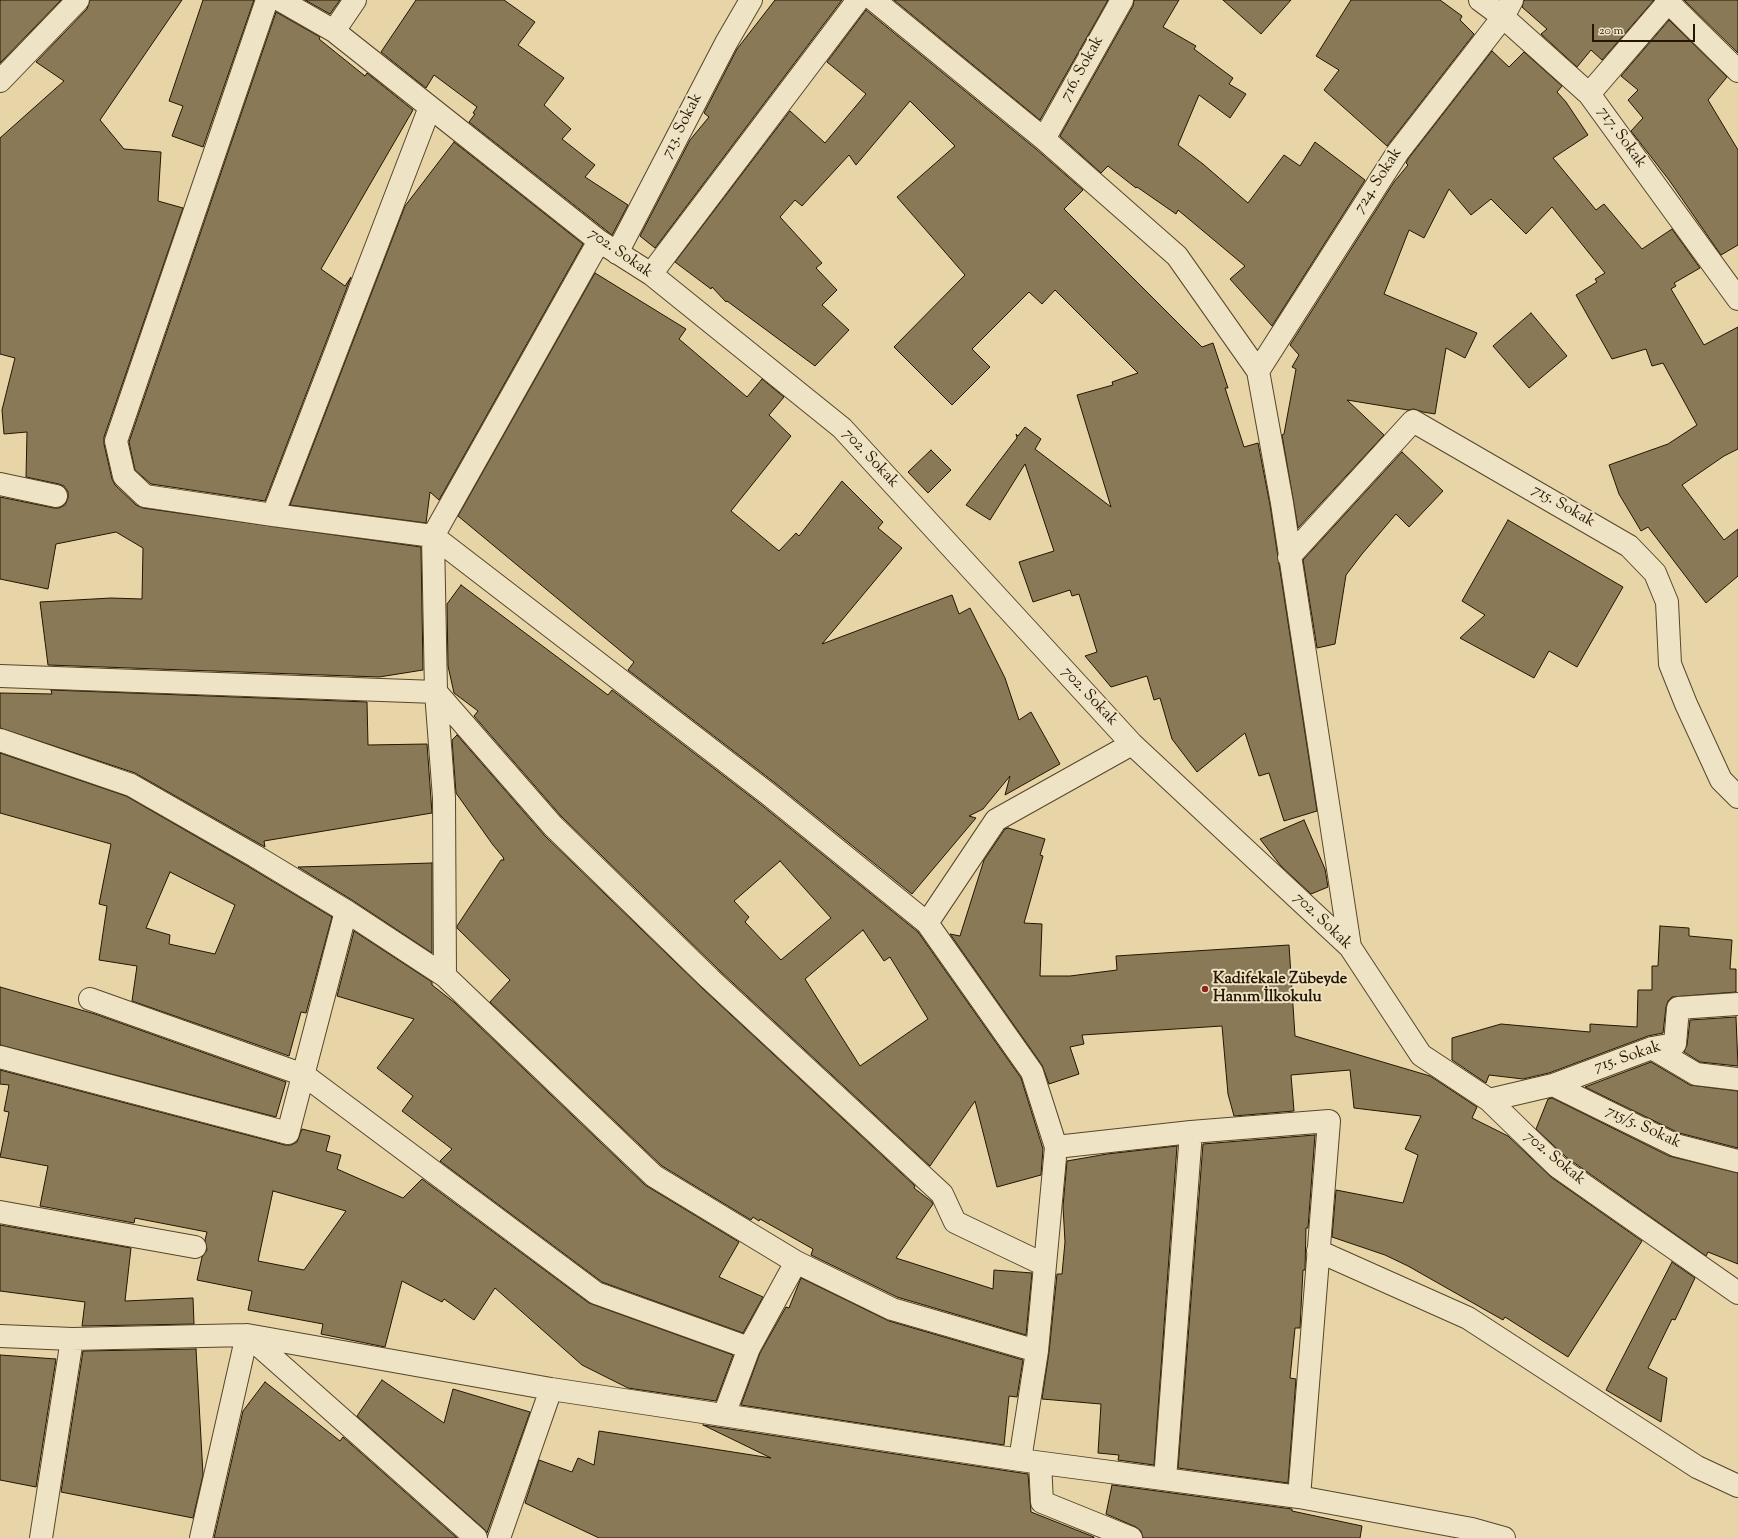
<!DOCTYPE html>
<meta charset="utf-8">
<style>
body{margin:0}
#map{position:relative;width:1738px;height:1538px;overflow:hidden;background:#e7d4a7;font-family:"Sorts Mill Goudy",serif}
canvas{display:block}
.scale{position:absolute;left:1592px;top:24px;width:103px;height:18px;box-sizing:border-box;border:2px solid #251601;border-top:0;padding-left:5px;font-size:12px;line-height:14px;white-space:nowrap;color:#251601;-webkit-text-stroke:3px #efe3c6;paint-order:stroke}
</style>
<div id="map">
<canvas width="1738" height="1538"></canvas>
<div class="scale">20 m</div>
</div>
<script>
const ctx = document.querySelector('canvas').getContext('2d');
ctx.lineJoin = 'round';
function fillPath(path, color) { ctx.fillStyle = color; ctx.fill(path, 'evenodd'); }
const toPath = rows => new Path2D(rows.map(r => 'M' + r).join(''));
function trace(path, color, width, dash) { ctx.strokeStyle = color; ctx.lineWidth = width; ctx.lineCap = dash ? 'butt' : 'round'; ctx.setLineDash(dash || []); ctx.stroke(path); }
function label(font, color, halo, rows, align = 'center') {
  ctx.font = font + ' "Sorts Mill Goudy",serif'; ctx.lineWidth = 4; ctx.setLineDash([]); ctx.textBaseline = 'middle'; ctx.strokeStyle = halo; ctx.fillStyle = color; for (const [text, x, y, turn = 0] of rows) {
    ctx.save(); ctx.translate(x, y); ctx.rotate((+turn || 0) * Math.PI / 180); ctx.textAlign = isNaN(turn) ? turn : align; if (halo) ctx.strokeText(text, 0, 0); ctx.fillText(text, 0, 0); ctx.restore();
  }
}
const building = toPath([
 [0,0,61,0,0,63,0,0],
 [90,0,182,0,100,120,124,149,161,152,158,201,183,208,104,437,104,444,112,479,115,485,136,505,143,508,421,547,423,670,379,677,48,665,40,602,111,598,142,599,143,548,116,532,56,544,48,589,0,579,0,497,54,508,59,508,65,505,68,498,68,492,64,486,59,484,26,477,27,432,4,434,2,410,15,358,0,354,0,138,64,81,36,62,87,9,90,0],
 [203,0,254,0,203,147,172,136,183,106,169,101,203,0],
 [305,0,340,0,330,14,305,0],
 [416,0,504,0,535,22,518,45,564,78,544,105,571,129,562,139,595,165,585,177,628,205,612,235,469,122,475,114,473,113,477,107,434,75,426,88,381,52,416,0],
 [775,0,842,0,655,248,640,236,690,140,709,117,704,113,737,49,775,0],
 [894,0,1108,0,1040,120,894,0],
 [1134,0,1179,0,1163,27,1196,46,1194,49,1233,78,1229,84,1246,94,1230,118,1199,95,1178,145,1203,164,1248,203,1284,155,1300,166,1315,142,1365,180,1272,326,1230,279,1245,266,1178,210,1176,214,1137,187,1136,188,1108,166,1101,173,1060,136,1133,6,1134,0],
 [1223,0,1291,0,1261,34,1223,0],
 [1351,0,1440,0,1462,16,1460,20,1474,34,1387,146,1324,90,1339,70,1316,56,1351,0],
 [1524,0,1654,0,1602,60,1591,50,1577,67,1541,34,1547,29,1522,7,1524,0],
 [1684,0,1738,0,1738,53,1684,0],
 [866,10,1036,149,1083,190,1064,209,1202,347,1213,343,1228,388,1225,388,1244,447,1258,443,1270,505,1317,811,1284,821,1269,773,1259,776,1245,733,1197,772,1172,739,1160,698,1154,700,1147,676,1111,687,1085,656,1097,652,1079,594,1072,596,1070,590,1033,602,1019,562,1054,551,1025,464,990,520,966,505,1017,438,1016,434,1018,436,1025,427,1041,439,1035,449,1111,507,1077,395,1113,385,1112,382,1138,373,1055,290,1042,304,1029,292,972,349,990,367,952,405,894,347,965,275,897,197,955,146,910,101,856,165,849,155,802,206,795,200,780,217,822,263,816,268,837,290,822,305,849,330,815,366,727,301,726,302,712,287,711,289,675,262,790,111,825,143,866,94,827,62,866,10],
 [276,12,320,37,319,39,365,76,367,73,413,110,321,269,345,286,351,277,265,501,151,484,135,470,129,442,276,12],
 [1669,20,1727,77,1708,100,1738,150,1738,245,1721,255,1669,180,1631,131,1643,118,1628,100,1638,90,1621,76,1669,20],
 [1492,51,1509,67,1524,52,1562,86,1557,92,1566,102,1588,135,1553,158,1596,210,1604,204,1642,249,1672,229,1700,268,1674,283,1676,286,1671,289,1704,345,1738,327,1738,449,1724,456,1682,485,1724,540,1738,529,1738,576,1706,603,1648,527,1641,531,1619,494,1609,465,1668,444,1697,425,1663,363,1652,366,1646,349,1612,359,1576,295,1597,282,1595,279,1605,273,1552,207,1526,234,1491,199,1471,215,1449,189,1424,238,1409,230,1384,294,1477,333,1465,358,1446,348,1435,414,1423,412,1414,409,1408,410,1347,400,1384,435,1298,528,1282,435,1284,434,1296,369,1292,367,1299,355,1290,345,1394,182,1408,165,1406,163,1408,159,1492,51],
 [454,142,583,244,439,500,430,492,426,523,290,505,405,206,454,142],
 [595,273,686,329,679,339,747,397,762,379,784,397,769,415,791,436,731,511,779,551,796,533,799,536,842,481,883,522,878,528,902,548,822,644,952,595,959,614,970,608,1005,678,1019,720,1031,712,1060,764,1005,795,1010,776,983,809,969,816,976,818,912,894,775,783,628,670,634,662,458,516,595,273],
 [1531,313,1567,356,1529,388,1493,346,1531,313],
 [931,450,951,470,928,493,908,472,931,450],
 [1402,452,1443,491,1409,527,1396,514,1362,554,1346,575,1335,644,1317,648,1303,560,1402,452],
 [1508,520,1623,587,1577,667,1549,651,1534,678,1460,638,1485,615,1462,601,1508,520],
 [461,585,608,695,612,690,759,803,918,932,1021,1078,1043,1149,1041,1175,997,1187,975,1101,930,1166,719,970,562,817,474,716,478,711,454,693,448,666,447,604,461,585],
 [780,861,831,918,781,960,745,922,749,917,734,901,780,861],
 [863,930,884,961,890,957,928,1019,860,1066,805,979,863,930],
 [51,690,367,702,368,745,427,744,432,813,264,841,265,847,135,773,0,728,0,693,52,694,51,690],
 [457,735,544,835,702,988,915,1186,914,1188,932,1202,933,1204,896,1258,993,1289,994,1270,1032,1273,1026,1335,897,1297,811,1255,813,1249,760,1219,759,1221,753,1217,751,1220,662,1166,490,1002,510,980,457,928,457,926,501,860,504,860,503,857,493,845,456,793,452,740,457,735],
 [0,753,126,796,249,867,332,917,306,1013,301,1012,289,1056,132,1001,137,966,99,960,107,906,99,904,111,844,0,813,0,753],
 [170,872,235,905,215,954,169,944,170,935,146,928,170,872],
 [1304,820,1325,869,1328,887,1311,894,1281,866,1260,839,1304,820],
 [1008,828,1045,839,1040,855,1043,856,1024,923,1042,924,1040,976,1070,976,1117,970,1116,956,1289,945,1295,1036,1430,1076,1477,1107,1472,1118,1508,1136,1551,1177,1642,1241,1568,1357,1505,1317,1503,1320,1408,1266,1385,1255,1332,1237,1336,1190,1403,1203,1418,1155,1405,1149,1421,1116,1354,1108,1350,1070,1291,1075,1294,1111,1234,1116,1228,1094,1222,1026,1082,1035,1084,1044,1070,1047,1079,1074,1049,1084,1042,1065,950,934,960,936,984,860,1005,829,1008,828],
 [432,863,432,953,352,900,298,867,432,863],
 [1660,926,1689,928,1689,936,1732,940,1730,969,1736,969,1736,992,1672,997,1668,1001,1666,1007,1663,1033,1648,1036,1549,1073,1523,1079,1489,1075,1486,1083,1452,1060,1452,1038,1501,1024,1590,1032,1590,1024,1637,1027,1638,990,1652,990,1652,966,1658,966,1660,926],
 [354,931,432,982,432,985,455,1003,645,1185,739,1242,719,1277,763,1297,743,1333,602,1282,440,1161,452,1149,402,1111,413,1096,377,1068,414,1019,337,996,354,931],
 [0,987,95,1014,286,1082,276,1117,0,1045,0,987],
 [1736,1017,1738,1066,1700,1062,1684,1052,1687,1045,1690,1020,1736,1017],
 [1651,1062,1690,1085,1738,1091,1738,1148,1679,1133,1585,1087,1651,1062],
 [0,1070,285,1145,291,1145,297,1142,302,1129,330,1136,326,1151,341,1155,337,1169,403,1198,422,1179,589,1303,733,1355,716,1401,628,1388,582,1365,495,1288,474,1320,444,1299,442,1302,402,1281,385,1347,321,1334,323,1324,248,1310,252,1291,197,1280,202,1257,207,1250,205,1240,207,1232,135,1218,134,1223,40,1206,48,1166,0,1157,9,1112,4,1111,9,1085,0,1084,0,1070],
 [273,1191,346,1211,304,1270,258,1261,273,1191],
 [1552,1098,1669,1156,1738,1173,1738,1264,1708,1252,1706,1256,1566,1157,1536,1129,1548,1099,1552,1098],
 [1315,1135,1308,1228,1306,1228,1305,1270,1303,1270,1300,1328,1295,1328,1290,1378,1296,1379,1288,1483,1178,1468,1203,1144,1315,1135],
 [1177,1146,1154,1465,1118,1460,1119,1455,1098,1453,1101,1404,1042,1399,1049,1352,1057,1274,1062,1274,1065,1242,1063,1206,1067,1161,1107,1154,1177,1146],
 [0,1225,131,1248,125,1301,193,1298,194,1324,82,1326,85,1302,0,1291,0,1225],
 [1672,1262,1695,1278,1675,1320,1672,1319,1648,1368,1667,1378,1661,1422,1606,1390,1672,1262],
 [801,1278,889,1321,1023,1360,1017,1397,1009,1396,1004,1445,741,1405,760,1353,786,1307,789,1308,801,1278],
 [196,1349,203,1475,193,1518,61,1492,83,1351,196,1349],
 [0,1355,56,1359,36,1487,0,1480,0,1355],
 [382,1380,444,1423,453,1389,530,1412,487,1533,484,1529,357,1416,382,1380],
 [265,1382,340,1441,343,1437,457,1538,214,1538,243,1411,265,1382],
 [703,1425,1028,1474,1031,1512,1094,1537,1094,1538,599,1538,525,1503,539,1460,572,1472,578,1458,594,1465,599,1431,771,1458,703,1425],
 [1112,1485,1292,1509,1292,1511,1362,1526,1360,1538,1143,1538,1141,1531,1136,1527,1106,1514,1112,1485]
]);
fillPath(building, '#8a7957');
trace(building, '#251601', 1);
const minor = toPath([
 [267,0,116,441,124,476,145,496,273,515,430,107],
 [280,0,334,31,599,241,651,274,842,428,1132,744,1350,947,1421,1055,1489,1100,1558,1167,1738,1293],
 [874,0,1044,139,1177,256,1258,371,1282,503,1350,947],
 [1480,0,1503,17,1589,94,1738,299],
 [1666,0,1738,71],
 [334,31,355,0],
 [0,81,78,0],
 [1589,94,1670,0],
 [1044,139,1122,0],
 [599,241,433,536,767,793,927,923,1032,1072,1056,1147,1037,1351,1020,1460],
 [617,253,726,43,751,0],
 [651,274,858,0],
 [1258,371,1398,152,1503,17,1512,0],
 [0,484,56,496],
 [273,515,433,536,436,692,444,798,445,976],
 [1289,557,1413,421,1629,546,1655,573,1667,602,1670,664,1686,704,1721,780,1738,797],
 [0,676,436,692,553,826,710,979,942,1194,955,1222,1045,1265],
 [0,740,131,785,255,856,346,911,445,976,654,1176,796,1262,892,1309,1037,1351],
 [927,923,996,820,1132,744],
 [90,999,304,1075,596,1293,749,1348],
 [1652,1048,1696,1074,1738,1079],
 [0,1057,288,1133,346,911],
 [1553,1085,1675,1145,1738,1161],
 [1489,1100,1553,1085,1652,1048,1675,1044,1678,1008,1738,1004],
 [1056,1147,1191,1132,1329,1121,1299,1497],
 [0,1212,195,1247],
 [1318,1251,1468,1318,1697,1467,1738,1486],
 [247,1335,476,1538],
 [0,1336,72,1339,247,1335,551,1389,1020,1460,1299,1497,1472,1529,1504,1538],
 [724,1415,749,1348,796,1262],
 [1040,1463,1042,1502,1131,1538],
 [1165,1479,1191,1132],
 [41,1538,72,1339],
 [201,1538,247,1335],
 [499,1538,551,1389]
]);
trace(minor, '#56462a', 24);
trace(minor, '#efe3c6', 22);
for (const [x, y, r, color] of [
 [1205,989,4,"#8f2418"]
]) { const dot = new Path2D(); dot.arc(x, y, r, 0, 2 * Math.PI); ctx.fillStyle = color; ctx.fill(dot); trace(dot, '#efe3c6', 1.5); }
label('16px', '#251601', '#efe3c6', [
 ["716. Sokak",1083,69,-61],
 ["713. Sokak",683,126,-63],
 ["717. Sokak",1621,138,54],
 ["724. Sokak",1379,181,-57],
 ["702. Sokak",620,254,35],
 ["702. Sokak",870,459,47],
 ["715. Sokak",1563,507,30],
 ["702. Sokak",1089,697,47],
 ["702. Sokak",1322,922,44],
 ["715. Sokak",1628,1058,-18],
 ["715/5. Sokak",1643,1128,25],
 ["702. Sokak",1554,1159,40]
]);
label('bold 16px', '#251601', '#efe3c6', [
 ["Kadifekale Zübeyde",1213,980],
 ["Hanım İlkokulu",1213,998]
], 'left');
</script>
